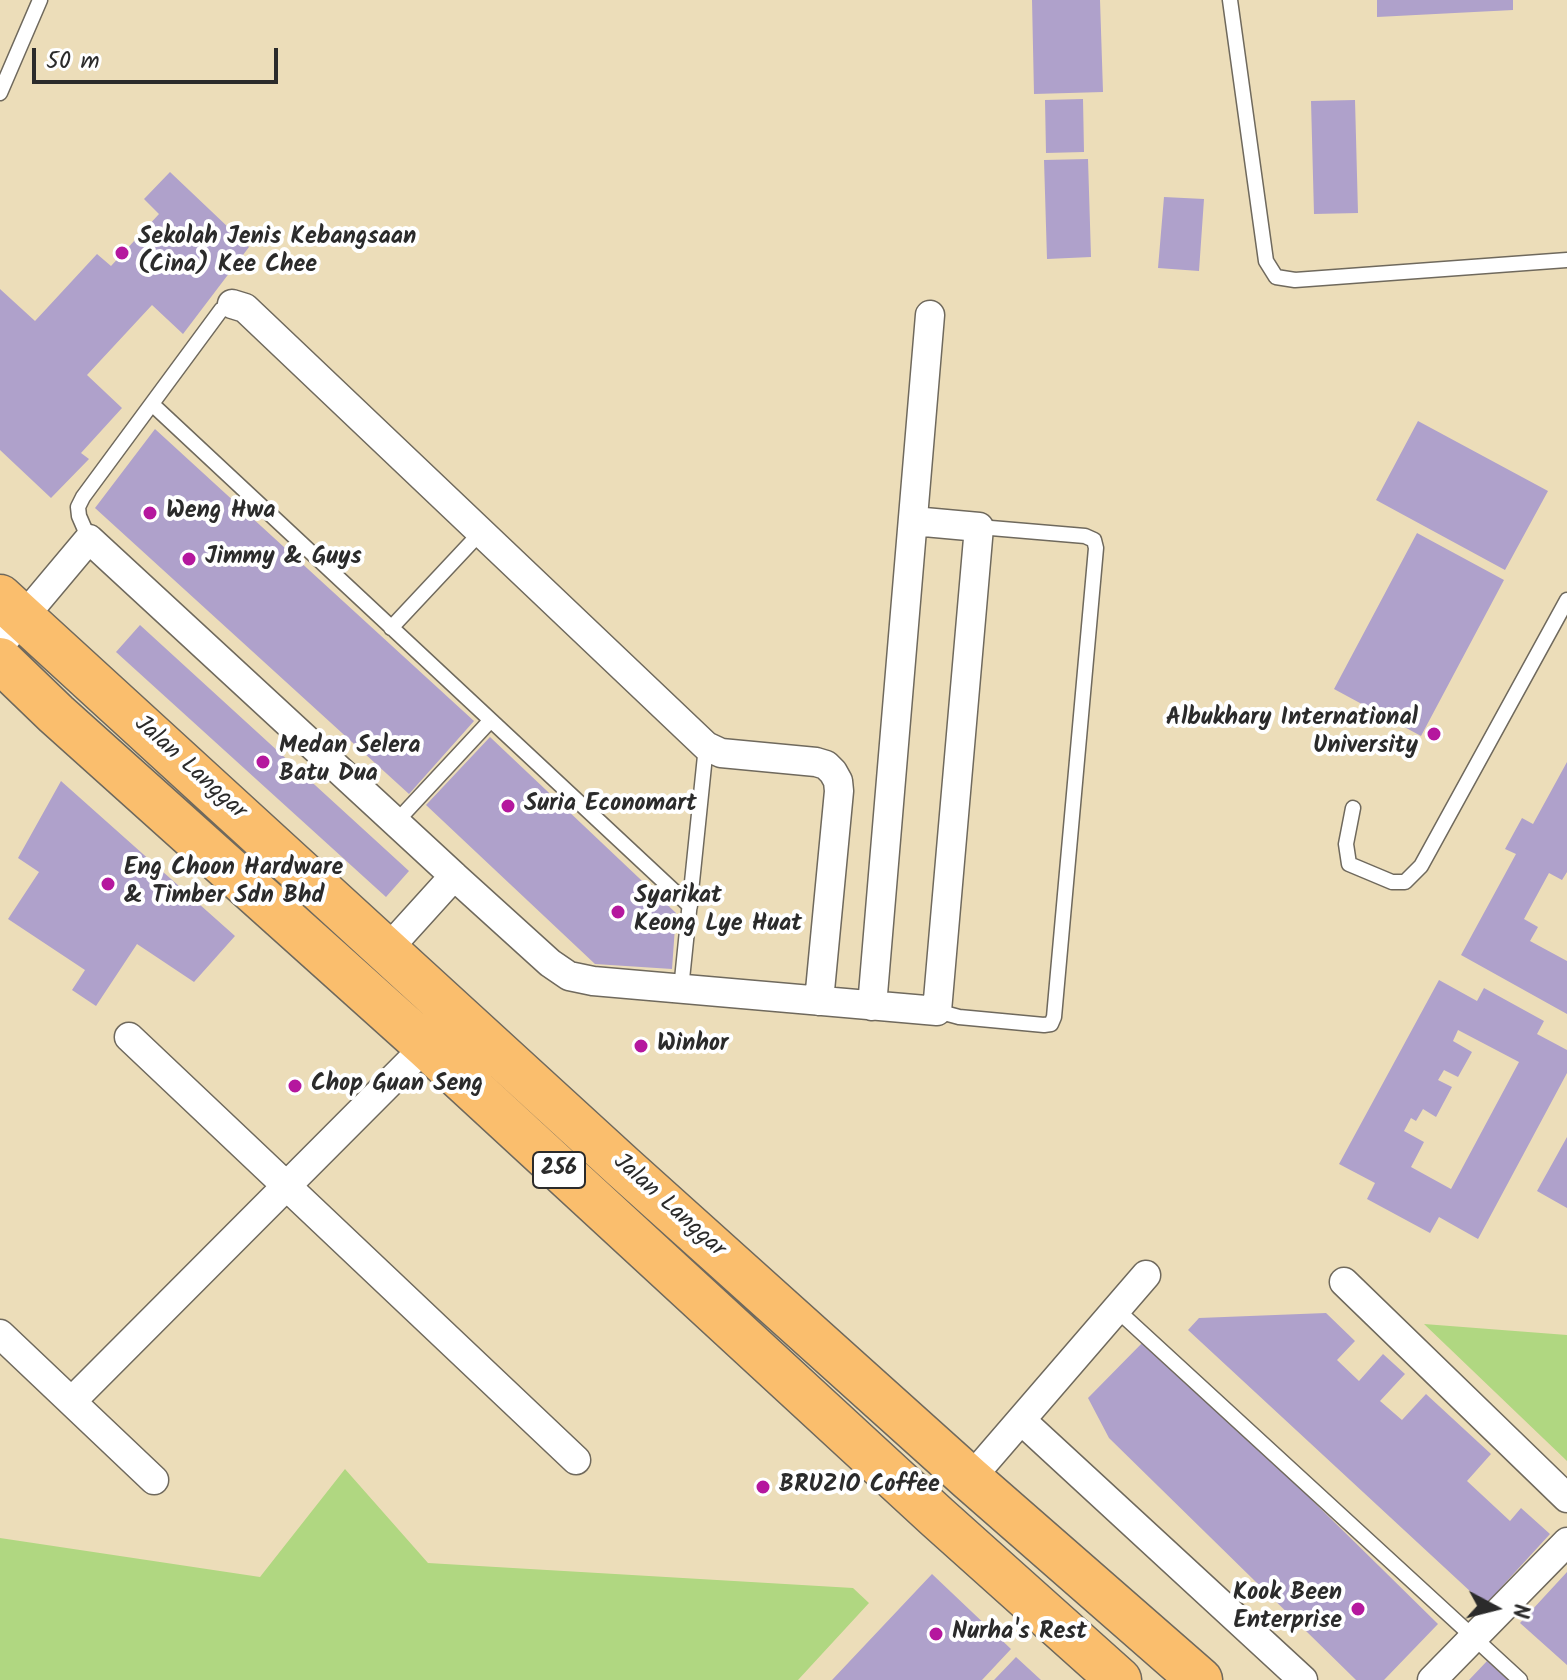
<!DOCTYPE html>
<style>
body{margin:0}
#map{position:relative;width:1567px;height:1680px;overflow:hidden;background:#ecddb9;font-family:Kalam,sans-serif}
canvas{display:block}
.north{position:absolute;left:1455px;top:1568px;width:80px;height:80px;-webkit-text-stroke:6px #fff;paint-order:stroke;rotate:97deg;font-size:22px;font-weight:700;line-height:32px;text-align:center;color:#2b2b2b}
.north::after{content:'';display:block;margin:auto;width:28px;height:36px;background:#2b2b2b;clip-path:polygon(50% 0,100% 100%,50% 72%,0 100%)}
.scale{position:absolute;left:32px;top:48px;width:246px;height:36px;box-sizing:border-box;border:4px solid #2b2b2b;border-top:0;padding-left:10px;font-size:24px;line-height:28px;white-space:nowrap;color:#2b2b2b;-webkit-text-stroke:6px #fff;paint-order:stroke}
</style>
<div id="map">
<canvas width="1567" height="1680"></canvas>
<div class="north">N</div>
<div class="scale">50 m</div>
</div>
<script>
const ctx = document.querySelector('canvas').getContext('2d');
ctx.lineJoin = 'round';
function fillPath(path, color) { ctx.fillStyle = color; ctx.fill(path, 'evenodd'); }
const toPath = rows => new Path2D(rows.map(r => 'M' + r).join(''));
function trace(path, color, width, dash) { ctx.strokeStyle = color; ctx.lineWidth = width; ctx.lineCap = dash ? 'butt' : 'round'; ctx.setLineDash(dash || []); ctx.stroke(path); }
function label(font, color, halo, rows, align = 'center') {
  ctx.font = font + ' Kalam,sans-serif'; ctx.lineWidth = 8; ctx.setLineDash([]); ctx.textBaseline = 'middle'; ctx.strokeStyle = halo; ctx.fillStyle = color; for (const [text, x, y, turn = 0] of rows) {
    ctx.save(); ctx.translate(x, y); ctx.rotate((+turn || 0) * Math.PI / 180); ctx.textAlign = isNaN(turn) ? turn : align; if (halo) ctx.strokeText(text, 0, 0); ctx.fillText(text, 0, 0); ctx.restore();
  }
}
fillPath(toPath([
 [1424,1324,1567,1335,1567,1461],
 [345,1469,428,1563,853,1588,869,1603,798,1680,0,1680,0,1538,260,1577]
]), '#b0d781');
fillPath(toPath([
 [1032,0,1100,0,1103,92,1034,94],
 [1377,0,1513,0,1513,10,1377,17],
 [1083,99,1084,152,1046,153,1045,100],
 [1355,100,1358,213,1314,214,1311,101],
 [1088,159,1091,257,1047,259,1044,160],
 [170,172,249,247,183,334,152,305,87,375,122,408,81,453,89,459,51,498,0,450,0,289,35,321,97,254,111,266,159,214,144,199],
 [1164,197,1204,199,1199,271,1158,268],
 [1418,421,1548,491,1505,570,1376,500],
 [155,429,474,721,409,794,95,508],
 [1417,533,1504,580,1421,736,1334,689],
 [140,625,409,871,386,897,116,652],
 [490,737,676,913,672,969,595,964,426,805],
 [1567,762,1567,872,1562,880,1549,873,1524,919,1538,927,1530,941,1567,961,1567,1014,1461,955,1516,854,1505,849,1522,818,1533,824],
 [61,781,235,936,194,982,137,944,96,1006,72,990,85,970,8,919,39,872,18,858],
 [1439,980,1477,1001,1484,988,1544,1021,1537,1034,1567,1050,1567,1073,1478,1239,1439,1217,1430,1233,1367,1199,1375,1183,1339,1164],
 [1458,1030,1519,1062,1451,1189,1411,1167,1424,1142,1404,1131,1411,1118,1416,1121,1423,1109,1436,1117,1452,1087,1438,1080,1444,1070,1458,1077,1472,1052,1453,1041],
 [1567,1137,1567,1208,1537,1191],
 [1326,1313,1355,1341,1337,1360,1359,1381,1383,1354,1405,1374,1380,1401,1402,1420,1426,1394,1491,1454,1467,1481,1510,1521,1521,1508,1550,1534,1485,1605,1188,1330,1199,1318],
 [1147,1338,1438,1624,1384,1680,1356,1680,1109,1438,1088,1398],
 [1567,1572,1567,1665,1520,1623],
 [932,1574,1011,1649,982,1680,832,1680],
 [1016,1657,1041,1680,994,1680],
 [1487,1661,1508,1680,1469,1680]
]), '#afa1cb');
const service = toPath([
 [1230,0,1266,261,1276,277,1295,280,1567,260],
 [0,93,40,0],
 [152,404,690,906],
 [89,539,79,516,78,507,83,497,221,310,232,304],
 [391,628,481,532],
 [1353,808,1346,844,1349,864,1392,882,1405,882,1421,866,1567,600],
 [396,822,490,721],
 [681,989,706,746],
 [937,1011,959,1017,1044,1025,1051,1024,1054,1017,1096,548,1094,540,1085,536,979,527],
 [1116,1309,1520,1680]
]);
const minor = toPath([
 [232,304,245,308,706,746,721,753,816,762,826,765,833,772,838,781,839,791,819,1001],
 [0,645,89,539,454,876],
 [387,950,454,876,550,963,569,976,593,981,937,1011,979,527,913,521],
 [872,1006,930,315],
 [129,1037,576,1460],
 [1344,1282,1567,1498],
 [0,1334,154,1480],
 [72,1401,426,1046],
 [1021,1420,1303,1680],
 [970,1479,1146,1275],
 [1432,1680,1567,1542]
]);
const primary = toPath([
 [0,597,623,1167,970,1479,1200,1680],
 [0,660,56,714,426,1046,937,1517,1119,1680]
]);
trace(service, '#6f695d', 17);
trace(minor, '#6f695d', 31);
trace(primary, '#6f695d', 47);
trace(service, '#fff', 14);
trace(minor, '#fff', 28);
trace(primary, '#fabe6d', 44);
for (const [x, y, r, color] of [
 [122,253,8,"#b5179e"],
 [150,513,8,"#b5179e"],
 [189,559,8,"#b5179e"],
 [1434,734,8,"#b5179e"],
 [263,762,8,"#b5179e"],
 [508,806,8,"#b5179e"],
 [108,884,8,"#b5179e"],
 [618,912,8,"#b5179e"],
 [641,1046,8,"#b5179e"],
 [295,1086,8,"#b5179e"],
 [763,1487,8,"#b5179e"],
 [1358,1609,8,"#b5179e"],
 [936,1634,8,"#b5179e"]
]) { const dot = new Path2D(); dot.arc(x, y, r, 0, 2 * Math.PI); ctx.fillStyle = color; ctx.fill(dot); trace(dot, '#fff', 3); }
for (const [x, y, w] of [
 [559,1170,52]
]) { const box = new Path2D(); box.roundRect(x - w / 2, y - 18, w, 36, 6); ctx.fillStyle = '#fff'; ctx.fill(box); trace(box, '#2b2b2b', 2); }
label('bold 22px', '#2b2b2b', null, [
 ["256",559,1170]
]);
label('bold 24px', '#2b2b2b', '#fff', [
 ["Sekolah Jenis Kebangsaan",138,239],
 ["(Cina) Kee Chee",138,267],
 ["Weng Hwa",166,513],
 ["Jimmy & Guys",205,559],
 ["Albukhary International",1418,720,"right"],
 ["University",1418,748,"right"],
 ["Medan Selera",279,748],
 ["Batu Dua",279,776],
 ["Suria Economart",524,806],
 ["Eng Choon Hardware",124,870],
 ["& Timber Sdn Bhd",124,898],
 ["Syarikat",634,898],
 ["Keong Lye Huat",634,926],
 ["Winhor",657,1046],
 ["Chop Guan Seng",311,1086],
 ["BRUZIO Coffee",779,1487],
 ["Kook Been",1342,1595,"right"],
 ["Enterprise",1342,1623,"right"],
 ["Nurha's Rest",952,1634]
], 'left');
label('24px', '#2b2b2b', '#fff', [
 ["Jalan Langgar",189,769,42],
 ["Jalan Langgar",668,1207,42]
]);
</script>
